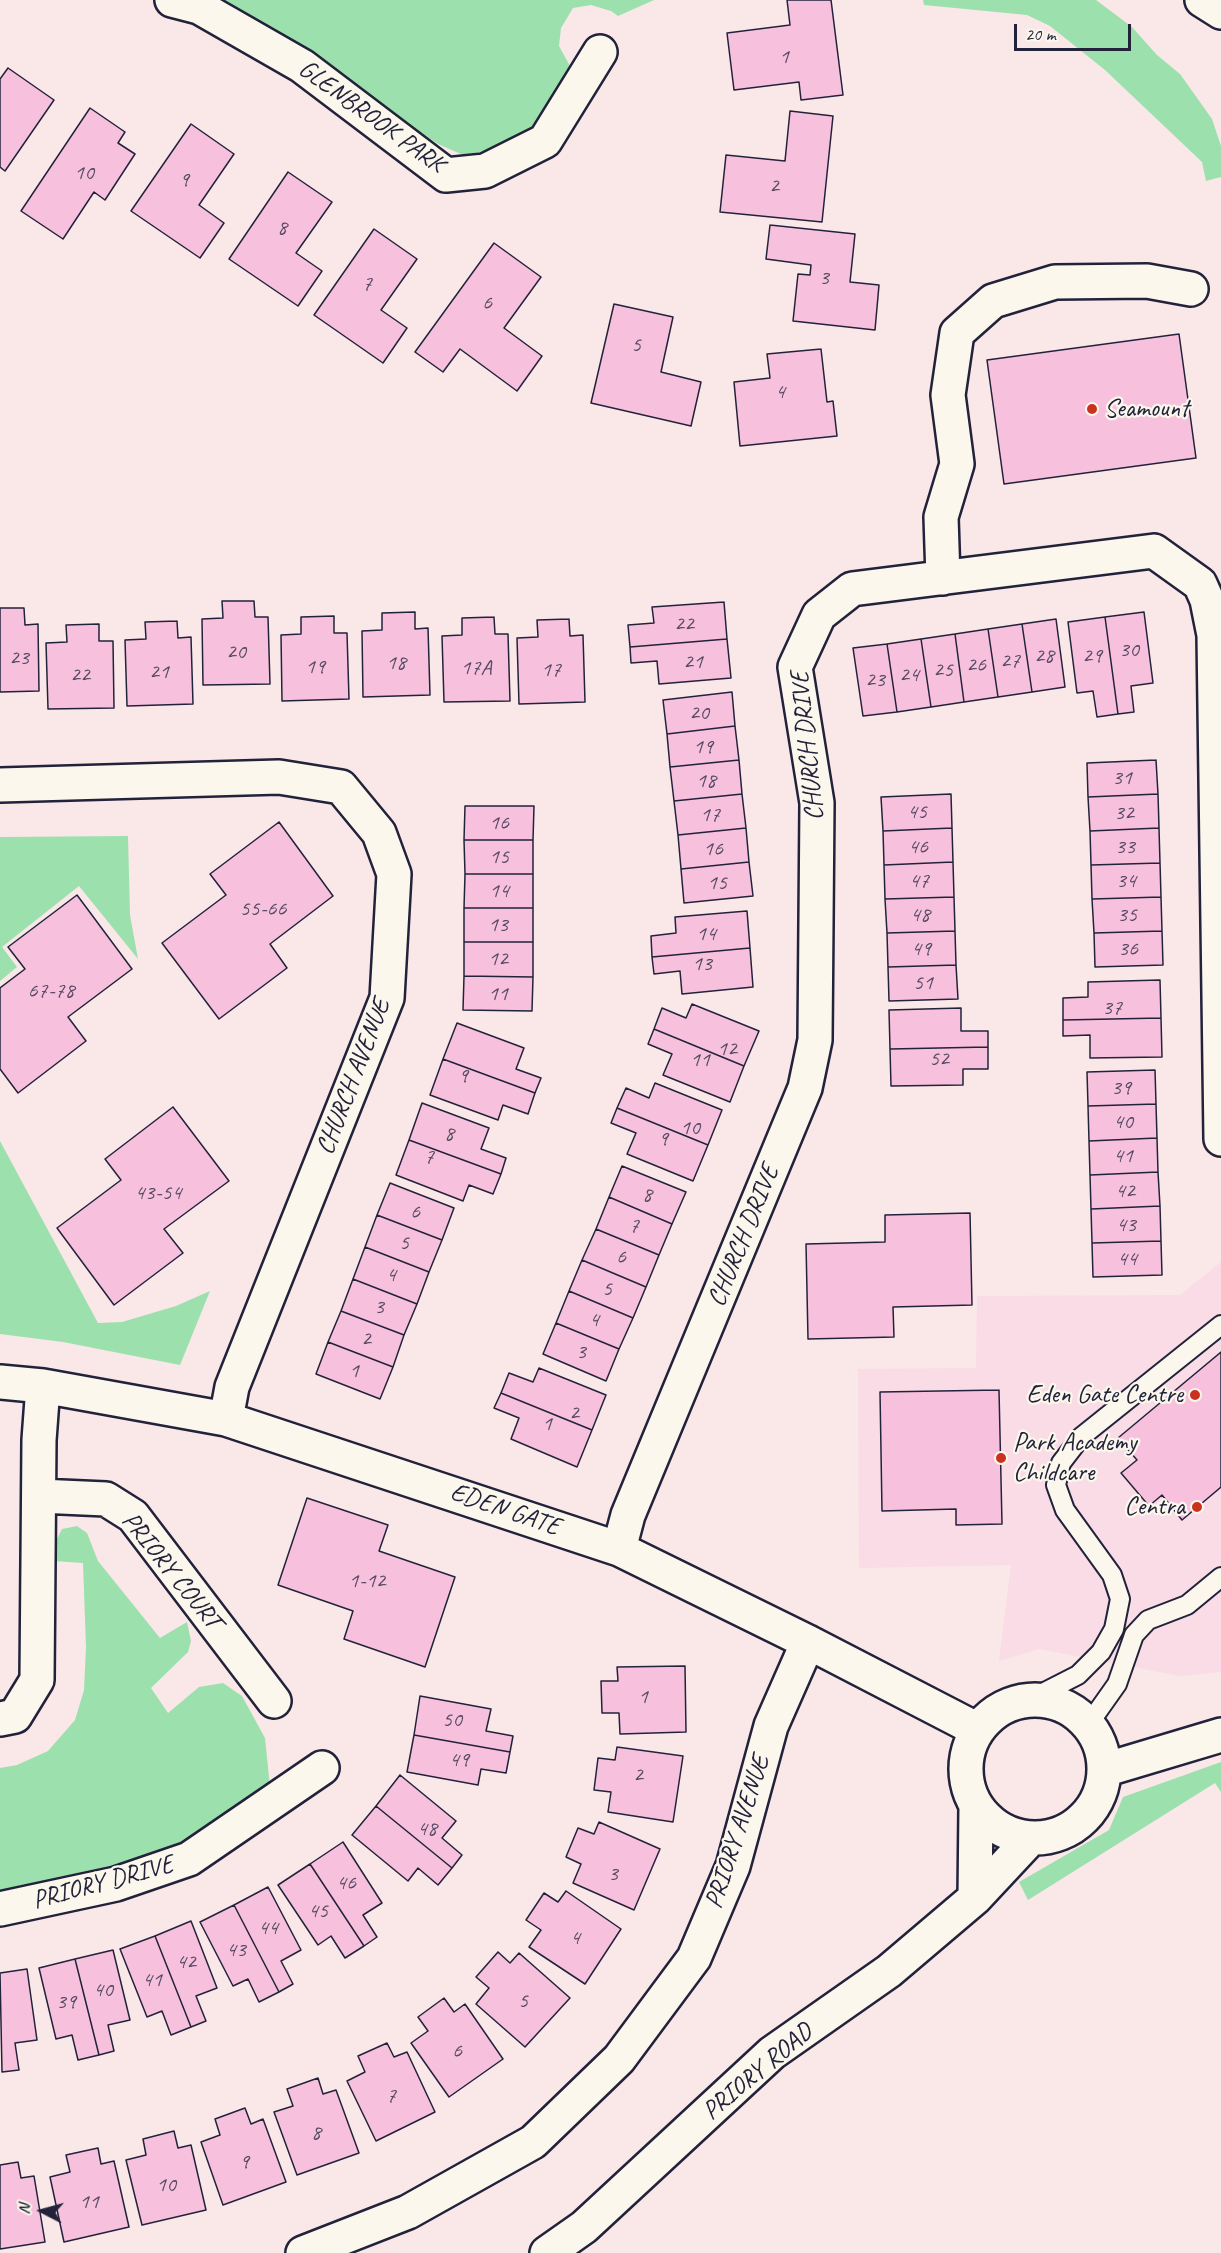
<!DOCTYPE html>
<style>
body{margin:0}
#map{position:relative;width:1221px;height:2253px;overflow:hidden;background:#fae7e8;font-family:Caveat,sans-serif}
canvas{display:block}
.north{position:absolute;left:12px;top:2181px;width:60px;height:60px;-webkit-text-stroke:4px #fbf7ec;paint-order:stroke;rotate:276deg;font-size:16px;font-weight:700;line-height:24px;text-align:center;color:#22223b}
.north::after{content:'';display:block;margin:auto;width:21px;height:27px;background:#22223b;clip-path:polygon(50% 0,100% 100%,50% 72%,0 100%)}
.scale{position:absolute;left:1014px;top:24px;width:117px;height:27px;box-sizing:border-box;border:3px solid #22223b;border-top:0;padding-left:8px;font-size:18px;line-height:21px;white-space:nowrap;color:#22223b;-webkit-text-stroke:4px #fbf7ec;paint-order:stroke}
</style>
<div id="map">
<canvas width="1221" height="2253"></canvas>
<div class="north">N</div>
<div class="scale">20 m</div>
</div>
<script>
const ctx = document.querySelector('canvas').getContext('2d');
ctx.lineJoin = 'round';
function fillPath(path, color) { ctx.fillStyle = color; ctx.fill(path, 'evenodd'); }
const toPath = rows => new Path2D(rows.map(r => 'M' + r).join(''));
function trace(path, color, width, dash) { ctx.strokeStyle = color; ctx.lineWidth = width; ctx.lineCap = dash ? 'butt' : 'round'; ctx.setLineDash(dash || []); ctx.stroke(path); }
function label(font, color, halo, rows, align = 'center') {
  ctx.font = font + ' Caveat,sans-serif'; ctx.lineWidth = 4.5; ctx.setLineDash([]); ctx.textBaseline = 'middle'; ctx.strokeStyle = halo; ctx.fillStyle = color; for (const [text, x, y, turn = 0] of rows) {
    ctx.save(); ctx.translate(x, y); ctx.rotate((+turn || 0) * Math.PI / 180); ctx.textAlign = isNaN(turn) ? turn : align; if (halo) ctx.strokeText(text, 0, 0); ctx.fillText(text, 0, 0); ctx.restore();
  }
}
fillPath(toPath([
 [1221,1262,1221,1672,1181,1676,1039,1649,999,1661,1011,1565,859,1568,858,1369,976,1368,977,1296,1180,1295]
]), '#f9dce5');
fillPath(toPath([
 [219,0,654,0,618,16,611,11,591,5,573,8,561,28,559,46,570,66,533,126,491,150,463,155,438,144],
 [923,0,1096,0,1132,27,1157,55,1180,74,1212,119,1221,146,1221,177,1206,181,1202,162,1105,70,1050,26,1027,15,924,5],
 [128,836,130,915,138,959,79,886,2,947,17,967,0,981,0,837],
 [0,1141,98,1323,122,1322,176,1306,210,1291,180,1365,63,1342,0,1334],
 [77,1526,87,1533,98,1561,160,1638,187,1622,191,1641,188,1652,151,1688,168,1713,199,1687,223,1683,242,1696,265,1738,270,1787,197,1838,113,1871,0,1899,0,1768,17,1765,48,1751,75,1720,84,1690,86,1647,83,1563,54,1561,54,1545,62,1529],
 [1221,1762,1221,1792,1215,1783,1028,1900,1019,1882,1109,1830,1123,1797]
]), '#9ce1ad');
const building = toPath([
 [787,0,831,0,843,95,801,100,799,82,734,90,727,33,790,25,787,0],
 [8,68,54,100,5,171,0,167,0,79,8,68],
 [90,108,125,132,118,143,135,154,105,200,94,192,63,239,21,211,90,108],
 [790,111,833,116,822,222,720,212,726,155,785,161,790,111],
 [191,124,234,154,199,205,224,223,200,258,131,211,191,124],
 [288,172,332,202,296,253,322,271,298,306,229,259,288,172],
 [770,225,855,234,850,282,879,285,875,330,793,321,798,274,810,275,811,265,766,259,770,225],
 [374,229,417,259,381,310,407,328,383,363,314,315,374,229],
 [494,243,541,277,504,328,542,356,517,391,460,349,443,372,415,352,494,243],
 [614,304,673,317,661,372,701,382,691,426,591,403,614,304],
 [1179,334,1196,458,1004,484,987,360,1179,334],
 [821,349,827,402,833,401,837,436,740,446,734,382,770,378,767,354,821,349],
 [222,601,254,601,255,617,268,617,270,684,203,685,202,619,223,618,222,601],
 [724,602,727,639,630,647,628,625,654,623,652,607,724,602],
 [0,608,24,608,25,625,38,624,39,691,0,692,0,608],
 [415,612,415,629,428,628,430,695,363,697,362,631,382,630,382,613,415,612],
 [1144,612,1153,683,1131,686,1134,712,1118,714,1105,617,1144,612],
 [334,616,334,633,347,633,349,699,282,701,281,635,301,634,301,617,334,616],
 [494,617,495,634,508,634,510,701,444,702,442,636,462,635,462,618,494,617],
 [1105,617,1118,714,1097,717,1093,691,1077,693,1068,622,1105,617],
 [569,619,570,636,583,635,585,702,519,704,517,638,538,637,537,620,569,619],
 [1056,619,1065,687,1032,692,1022,624,1056,619],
 [177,621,178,638,191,637,193,704,127,706,125,640,146,639,145,622,177,621],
 [99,624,99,641,113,641,114,708,48,709,46,643,67,642,66,625,99,624],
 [1022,624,1032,692,998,697,988,629,1022,624],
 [988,629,998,697,964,702,955,634,988,629],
 [955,634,964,702,931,707,921,639,955,634],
 [727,639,731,678,659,684,657,661,631,663,630,647,727,639],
 [921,639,931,707,897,712,887,644,921,639],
 [887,644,897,712,863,716,853,648,887,644],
 [732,692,735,726,667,734,663,700,732,692],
 [735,726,739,760,670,767,667,734,735,726],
 [739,760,742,794,674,801,670,767,739,760],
 [1156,760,1158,794,1088,797,1087,763,1156,760],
 [742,794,746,828,678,835,674,801,742,794],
 [951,794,952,828,883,831,881,797,951,794],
 [1158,794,1159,828,1090,831,1088,797,1158,794],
 [465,806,534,806,533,840,464,840,465,806],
 [279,822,333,896,270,944,287,968,219,1019,162,943,226,895,210,874,279,822],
 [746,828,749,862,681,869,678,835,746,828],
 [952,828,953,862,884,865,883,831,952,828],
 [1159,828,1160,863,1091,865,1090,831,1159,828],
 [464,840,533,840,533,874,465,874,464,840],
 [749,862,753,896,684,903,681,869,749,862],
 [953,862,954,897,885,899,884,865,953,862],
 [1160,863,1161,897,1092,899,1091,865,1160,863],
 [465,874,533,874,533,908,464,908,465,874],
 [77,895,132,969,68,1017,86,1041,18,1093,0,1069,0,988,25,969,8,947,77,895],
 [954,897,955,931,887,933,885,899,954,897],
 [1161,897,1162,931,1094,933,1092,899,1161,897],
 [464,908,533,908,533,942,464,942,464,908],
 [747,911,750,948,652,957,651,936,676,933,675,917,747,911],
 [955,931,956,965,888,967,887,933,955,931],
 [1162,931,1163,965,1095,967,1094,933,1162,931],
 [464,942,533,942,533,977,464,976,464,942],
 [750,948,753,987,682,994,680,971,654,974,652,957,750,948],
 [956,965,958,999,889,1001,888,967,956,965],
 [464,976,533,977,532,1011,463,1010,464,976],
 [1160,980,1161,1018,1063,1020,1063,998,1088,997,1088,982,1160,980],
 [692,1004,759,1031,744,1066,654,1029,662,1008,686,1018,692,1004],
 [961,1008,961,1031,988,1031,988,1047,890,1049,889,1010,961,1008],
 [1161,1018,1162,1057,1090,1058,1090,1035,1063,1036,1063,1020,1161,1018],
 [457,1023,524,1048,516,1069,541,1078,535,1093,443,1059,457,1023],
 [654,1029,744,1066,730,1102,663,1075,672,1054,648,1044,654,1029],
 [988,1047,988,1069,963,1069,963,1085,891,1086,890,1049,988,1047],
 [443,1059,535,1093,528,1114,503,1105,498,1120,430,1095,443,1059],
 [1155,1070,1156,1104,1088,1106,1087,1072,1155,1070],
 [655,1083,722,1110,708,1145,617,1108,626,1088,649,1098,655,1083],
 [422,1103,489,1128,481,1149,506,1158,501,1174,409,1140,422,1103],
 [1156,1104,1157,1138,1089,1141,1088,1106,1156,1104],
 [173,1107,229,1181,164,1229,183,1253,114,1305,57,1228,121,1180,105,1159,173,1107],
 [617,1108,708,1145,693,1181,627,1154,636,1133,611,1123,617,1108],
 [1157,1138,1158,1172,1090,1175,1089,1141,1157,1138],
 [409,1140,501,1174,493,1194,469,1185,463,1201,396,1175,409,1140],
 [622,1166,686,1192,672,1224,609,1197,622,1166],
 [1158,1172,1160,1206,1091,1209,1090,1175,1158,1172],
 [390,1183,454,1208,442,1240,377,1215,390,1183],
 [609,1197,672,1224,659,1255,596,1229,609,1197],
 [1160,1206,1161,1241,1092,1243,1091,1209,1160,1206],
 [970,1213,972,1305,893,1307,894,1337,808,1339,806,1244,885,1242,885,1215,970,1213],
 [377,1215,442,1240,429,1272,365,1247,377,1215],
 [596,1229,659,1255,646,1287,582,1260,596,1229],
 [1161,1241,1162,1275,1093,1277,1092,1243,1161,1241],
 [365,1247,429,1272,417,1304,353,1279,365,1247],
 [582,1260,646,1287,633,1318,569,1291,582,1260],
 [353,1279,417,1304,404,1335,341,1311,353,1279],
 [569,1291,633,1318,619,1349,556,1323,569,1291],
 [341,1311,404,1335,393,1367,328,1342,341,1311],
 [556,1323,619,1349,606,1381,543,1354,556,1323],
 [328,1342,393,1367,380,1399,316,1374,328,1342],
 [1221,1352,1221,1487,1182,1520,1162,1495,1149,1506,1121,1473,1137,1460,1118,1438,1221,1352],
 [539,1368,606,1395,592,1430,501,1393,509,1373,533,1382,539,1368],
 [999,1390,1002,1524,956,1525,956,1509,882,1511,880,1392,999,1390],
 [501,1393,592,1430,577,1467,511,1439,519,1418,494,1408,501,1393],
 [307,1498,388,1525,379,1551,455,1577,425,1667,344,1639,353,1611,278,1585,307,1498],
 [685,1666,686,1732,620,1734,619,1713,602,1713,601,1681,618,1681,617,1667,685,1666],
 [420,1696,491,1709,486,1731,513,1736,510,1752,414,1735,420,1696],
 [414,1735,510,1752,506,1773,481,1769,478,1785,407,1772,414,1735],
 [617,1747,683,1756,673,1822,608,1812,611,1792,594,1790,598,1758,615,1760,617,1747],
 [400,1775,456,1821,442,1838,462,1855,452,1868,376,1806,400,1775],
 [376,1806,452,1868,438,1885,418,1868,408,1881,352,1835,376,1806],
 [599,1822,660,1849,634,1910,573,1883,581,1864,566,1857,578,1828,594,1834,599,1822],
 [343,1842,382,1903,363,1915,377,1937,364,1946,310,1864,343,1842],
 [310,1864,364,1946,345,1958,331,1936,318,1945,278,1885,310,1864],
 [268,1887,301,1950,281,1961,293,1984,279,1992,234,1905,268,1887],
 [566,1891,621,1929,585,1984,529,1947,541,1930,526,1920,544,1893,558,1902,566,1891],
 [234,1905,279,1992,259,2002,248,1979,233,1986,200,1922,234,1905],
 [191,1921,217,1988,196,1996,206,2021,191,2027,155,1936,191,1921],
 [155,1936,191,2027,171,2035,162,2011,147,2017,120,1949,155,1936],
 [113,1950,130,2020,108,2025,114,2051,99,2055,75,1959,113,1950],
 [498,1952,510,1963,519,1953,570,1998,525,2047,476,2004,489,1988,476,1977,498,1952],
 [75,1959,99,2055,78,2060,72,2035,56,2039,39,1968,75,1959],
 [27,1969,37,2040,15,2043,19,2070,2,2072,0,1973,27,1969],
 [444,1998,454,2012,465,2004,503,2059,449,2097,411,2043,428,2031,418,2017,444,1998],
 [387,2043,394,2057,407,2052,435,2112,376,2141,347,2081,365,2072,358,2056,387,2043],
 [318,2078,323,2094,336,2090,359,2153,297,2175,274,2112,293,2106,287,2089,318,2078],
 [245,2108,251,2124,263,2119,286,2182,223,2205,201,2142,220,2135,215,2119,245,2108],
 [174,2131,178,2148,191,2145,206,2210,142,2225,126,2160,146,2155,143,2139,174,2131],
 [98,2148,101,2164,114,2161,129,2227,64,2242,50,2177,70,2172,66,2155,98,2148],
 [18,2162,21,2178,34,2176,45,2242,0,2249,0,2165,18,2162]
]);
fillPath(building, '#f7c1dd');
trace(building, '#22223b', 1.5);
const lane = toPath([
 [1029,1700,1078,1675,1101,1652,1114,1629,1120,1599,1112,1575,1065,1510,1056,1485,1061,1463,1081,1437,1221,1325],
 [1088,1725,1117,1684,1134,1635,1148,1620,1187,1605,1221,1577]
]);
const street = toPath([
 [172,0,199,7,302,66,446,175,485,171,545,141,600,52],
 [943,578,941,517,957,464,948,395,957,333,993,301,1055,282,1147,281,1191,289],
 [0,785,279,777,341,787,379,833,394,874,387,998,232,1387,226,1419],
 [0,1382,43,1386,226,1419,619,1549,808,1642,978,1730],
 [39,1496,106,1499,133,1516,274,1701],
 [619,1549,628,1515,805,1088,815,1040,817,803,795,667,819,615,852,589,1154,551,1200,584,1207,600,1214,635,1221,1139],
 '966 1769a69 69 0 1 1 138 0a69 69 0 1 1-138 0Z',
 [0,1719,15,1716,37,1680,39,1440,43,1386],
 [1104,1770,1221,1735],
 [975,1898,976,1806],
 [0,1909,116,1884,189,1859,322,1768],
 [303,2253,408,2212,533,2142,619,2059,694,1958,733,1866,771,1726,808,1642],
 [547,2253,584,2227,772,2053,889,1971,975,1898,1031,1838]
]);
const secondary = toPath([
 [1202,0,1221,12]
]);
trace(lane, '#22223b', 22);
trace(street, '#22223b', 38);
trace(secondary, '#22223b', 38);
trace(lane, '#fbf7ec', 18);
trace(street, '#fbf7ec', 33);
trace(secondary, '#fbf7ec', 33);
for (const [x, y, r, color] of [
 [1092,409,6,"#c8321e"],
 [1195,1395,6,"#c8321e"],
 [1001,1458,6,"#c8321e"],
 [1197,1507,6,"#c8321e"]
]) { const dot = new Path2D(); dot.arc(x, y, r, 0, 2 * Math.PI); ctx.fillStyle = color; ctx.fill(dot); trace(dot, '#fbf7ec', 2); }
label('22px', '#574a64', null, [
 ["1",784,57],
 ["10",84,173],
 ["9",184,180],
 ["2",774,186],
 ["8",282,228],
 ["3",824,278],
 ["7",367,284],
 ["6",487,303],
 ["5",636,345],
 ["4",780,392],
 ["22",684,624],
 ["30",1129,650],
 ["20",236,652],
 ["28",1044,656],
 ["29",1092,656],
 ["23",19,658],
 ["27",1010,661],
 ["21",693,662],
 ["18",396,663],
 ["26",976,665],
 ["19",315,667],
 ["17A",476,668],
 ["17",551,670],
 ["25",943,670],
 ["21",159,672],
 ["22",80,675],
 ["24",909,675],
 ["23",875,680],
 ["20",699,713],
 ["19",703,747],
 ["31",1122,778],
 ["18",706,781],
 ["45",917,812],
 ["32",1124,813],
 ["17",710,815],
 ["16",499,823],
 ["46",918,847],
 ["33",1125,847],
 ["16",713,849],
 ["15",499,857],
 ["47",919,881],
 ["34",1126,881],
 ["15",717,883],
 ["14",499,891],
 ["55-66",263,909],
 ["48",920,915],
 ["35",1127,915],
 ["13",498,925],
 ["14",706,934],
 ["49",921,949],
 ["36",1128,949],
 ["12",498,959],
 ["13",702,964],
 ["51",923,983],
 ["67-78",51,991],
 ["11",498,994],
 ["37",1112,1008],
 ["12",727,1049],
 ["52",939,1059],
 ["11",700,1060],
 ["9",463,1076],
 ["39",1121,1088],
 ["40",1123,1122],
 ["10",690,1128],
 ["8",449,1134],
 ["9",663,1139],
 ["41",1123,1156],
 ["7",429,1157],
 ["42",1125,1191],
 ["43-54",158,1193],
 ["8",647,1195],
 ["6",415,1212],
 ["43",1126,1225],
 ["7",634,1226],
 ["5",404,1243],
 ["6",621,1257],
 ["44",1127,1259],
 ["4",391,1275],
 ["5",607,1289],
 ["3",379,1307],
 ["4",594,1320],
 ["2",366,1339],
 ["3",581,1352],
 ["1",354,1371],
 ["2",574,1413],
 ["1",547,1424],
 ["1-12",367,1581],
 ["1",643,1697],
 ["50",452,1720],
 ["49",459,1760],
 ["2",638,1775],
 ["48",427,1829],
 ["3",613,1874],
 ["46",346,1883],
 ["45",318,1911],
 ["44",268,1928],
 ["4",575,1938],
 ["43",236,1950],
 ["42",186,1962],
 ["41",152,1980],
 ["40",103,1990],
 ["5",523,2001],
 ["39",66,2002],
 ["6",457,2051],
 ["7",391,2096],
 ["8",316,2133],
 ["9",244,2162],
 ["10",166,2185],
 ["11",89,2202]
]);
label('26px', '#22223b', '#fbf7ec', [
 ["GLENBROOK PARK",371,117,36],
 ["CHURCH DRIVE",808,746,-96],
 ["CHURCH AVENUE",354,1077,-69],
 ["CHURCH DRIVE",744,1236,-68],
 ["EDEN GATE",505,1510,19],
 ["PRIORY COURT",171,1571,51],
 ["PRIORY AVENUE",738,1832,-72],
 ["PRIORY DRIVE",103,1883,-15],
 ["PRIORY ROAD",758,2072,-40]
]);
label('26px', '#22223b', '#fbf7ec', [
 ["Seamount",1104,409],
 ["Eden Gate Centre",1183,1395,"right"],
 ["Park Academy",1013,1443],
 ["Childcare",1013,1473],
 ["Centra",1185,1507,"right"]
], 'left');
</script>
